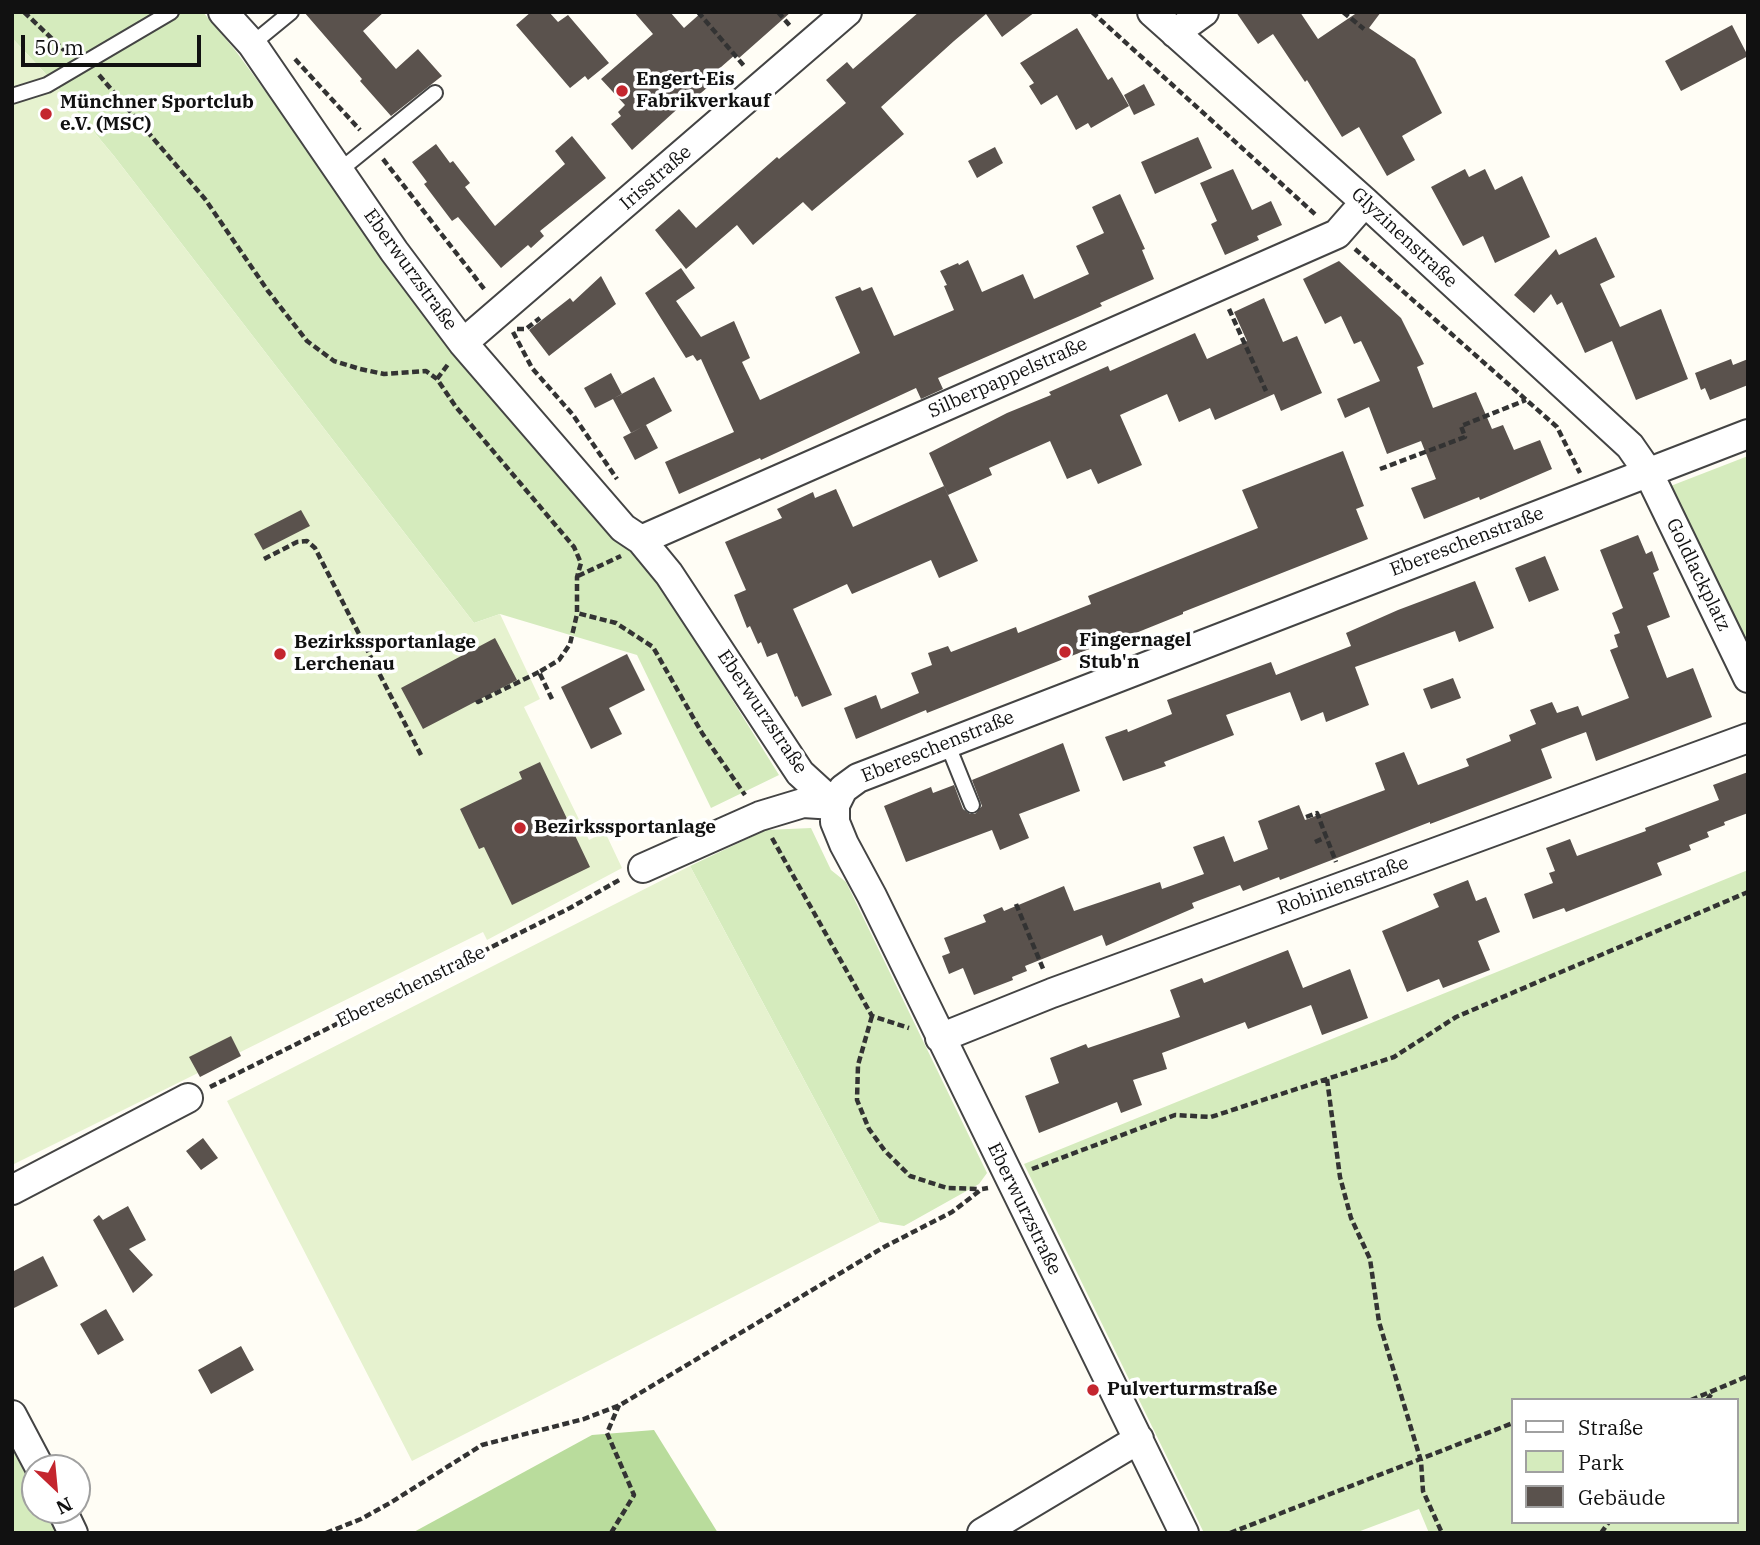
<!DOCTYPE html>
<meta charset="utf-8">
<style>
body{margin:0}
#map{position:relative;width:1760px;height:1545px;overflow:hidden;background:#fffdf5;font-family:"IBM Plex Serif",serif}
canvas{display:block}
.frame{position:absolute;inset:0;border:14px solid #111;pointer-events:none}
.legend{position:absolute;left:1511px;top:1398px;width:228px;height:126px;box-sizing:border-box;background:#fff;border:2px solid #a0a0a0;margin:0;padding:9px 12px;list-style:none;font-size:21px;color:#111}
.legend li{display:flex;align-items:center;gap:14px;height:35px}
.legend b{width:35px;border:2px solid #a0a0a0}
.north{position:absolute;left:21px;top:1454px;width:70px;height:70px;box-sizing:border-box;background:#fff;border:2px solid #a0a0a0;border-radius:50%;rotate:154deg;font-size:19px;font-weight:700;line-height:28px;text-align:center;color:#111}
.north::after{content:'';display:block;margin:auto;width:24px;height:32px;background:#c4262e;clip-path:polygon(50% 0,100% 100%,50% 72%,0 100%)}
.scale{position:absolute;left:21px;top:35px;width:180px;height:32px;box-sizing:border-box;border:4px solid #111;border-top:0;padding-left:9px;font-size:21px;line-height:24px;white-space:nowrap;color:#111;-webkit-text-stroke:5px #fff;paint-order:stroke}
</style>
<div id="map">
<canvas width="1760" height="1545"></canvas>
<div class="frame"></div>
<ul class="legend">
<li><b style="height:9px;background:#fff"></b>Straße</li>
<li><b style="height:19px;background:#d5ebbd"></b>Park</li>
<li><b style="height:19px;background:#5a524d"></b>Gebäude</li>
</ul>
<div class="north">N</div>
<div class="scale">50 m</div>
</div>
<script>
const ctx = document.querySelector('canvas').getContext('2d');
ctx.lineJoin = 'round';
function fillPath(path, color) { ctx.fillStyle = color; ctx.fill(path, 'evenodd'); }
const toPath = rows => new Path2D(rows.map(r => 'M' + r).join(''));
function trace(path, color, width, dash) { ctx.strokeStyle = color; ctx.lineWidth = width; ctx.lineCap = dash ? 'butt' : 'round'; ctx.setLineDash(dash || []); ctx.stroke(path); }
function label(font, color, halo, rows, align = 'center') {
  ctx.font = font + ' "IBM Plex Serif",serif'; ctx.lineWidth = 7; ctx.setLineDash([]); ctx.textBaseline = 'middle'; ctx.strokeStyle = halo; ctx.fillStyle = color; for (const [text, x, y, turn = 0] of rows) {
    ctx.save(); ctx.translate(x, y); ctx.rotate((+turn || 0) * Math.PI / 180); ctx.textAlign = isNaN(turn) ? turn : align; if (halo) ctx.strokeText(text, 0, 0); ctx.fillText(text, 0, 0); ctx.restore();
  }
}
fillPath(toPath([
 [12,12,203,12,235,50,451,344,664,590,779,775,711,808,637,655,500,614,474,623,114,156,44,72,12,38],
 [1748,456,1748,646,1668,487],
 [811,828,831,870,846,882,987,1173,979,1184,904,1226,880,1222,690,866,766,830],
 [1748,870,1748,1533,1429,1533,1419,1509,1355,1533,1204,1533,1024,1164],
 [1513,1400,1737,1400,1737,1522,1513,1522],
 [12,1448,24,1472,35,1483,35,1510,58,1510,69,1533,12,1533]
]), '#d5ebbd');
fillPath(toPath([
 [654,1430,718,1533,412,1533,592,1435]
]), '#b9dc9c');
fillPath(toPath([
 [12,38,44,72,114,156,474,623,500,614,540,699,524,707,589,840,605,832,622,868,487,940,483,932,12,1165],
 [690,866,880,1222,412,1461,227,1101]
]), '#e6f2cf');
fillPath(toPath([
 [304,12,384,12,363,31,396,69,418,49,442,76,391,116,360,81,362,79],
 [531,12,549,12,558,22,568,15,609,63,588,80,585,76,570,88,516,25],
 [634,12,670,12,684,28,702,12,791,12,739,58,736,54,705,81,709,86,686,106,684,103,632,150,611,124,621,116,618,112,625,105,601,79,653,34],
 [919,12,1035,12,1002,37,986,14,954,41,881,107,904,134,812,211,803,202,753,245,737,225,686,269,655,230,679,209,696,228,777,157,779,159,846,103,826,80,847,62,853,69],
 [1236,12,1300,12,1318,39,1358,12,1381,12,1369,28,1415,59,1442,113,1402,136,1415,160,1387,176,1359,127,1342,137,1307,80,1305,82,1273,34,1258,44],
 [1732,25,1748,56,1681,91,1665,61],
 [1077,28,1108,80,1112,77,1129,106,1091,128,1088,123,1076,130,1057,95,1041,105,1029,86,1034,83,1020,63],
 [1144,84,1155,105,1134,115,1124,95],
 [572,136,606,178,540,231,544,236,531,248,528,245,501,268,458,217,452,221,424,184,427,182,412,162,436,144,450,163,453,161,470,183,465,187,495,226,565,164,555,151],
 [1198,137,1212,168,1155,194,1141,162],
 [995,147,1003,163,977,178,968,161],
 [1233,169,1252,210,1271,201,1282,225,1257,236,1259,240,1225,255,1211,224,1217,221,1200,183],
 [1465,169,1469,177,1485,169,1495,190,1522,176,1550,237,1495,263,1483,236,1463,246,1431,187],
 [1120,194,1145,249,1142,250,1154,279,1100,303,1102,306,1080,316,938,378,943,389,921,399,916,388,761,460,760,458,679,494,665,462,734,432,701,359,697,361,693,355,686,358,645,293,681,268,695,288,676,301,701,337,734,321,750,358,742,362,760,400,860,353,835,297,860,287,862,291,872,287,894,336,954,310,944,286,947,285,940,271,958,263,959,265,968,260,982,292,1023,274,1034,299,1089,274,1076,246,1104,233,1092,207],
 [1596,237,1615,277,1600,284,1620,327,1661,309,1688,379,1636,400,1612,341,1585,353,1562,302,1557,305,1551,294,1534,313,1514,295,1556,249,1559,255],
 [1339,261,1401,318,1424,364,1417,367,1433,408,1476,392,1492,429,1503,425,1514,450,1540,440,1552,469,1480,500,1479,497,1424,519,1411,488,1436,479,1421,441,1387,454,1369,407,1345,418,1337,399,1380,381,1361,341,1354,344,1341,316,1325,324,1303,279],
 [601,276,616,304,549,356,529,330,570,298,573,302],
 [1264,298,1283,342,1297,336,1322,393,1281,411,1274,394,1215,420,1210,408,1179,422,1167,394,1120,415,1142,465,1098,484,1091,469,1067,479,1050,441,989,468,992,475,948,495,929,453,1007,413,1051,395,1049,392,1108,366,1110,371,1195,333,1207,359,1247,341,1234,312],
 [1731,359,1733,365,1748,359,1748,385,1710,400,1705,388,1701,390,1695,373],
 [611,373,622,394,614,398,654,377,672,411,631,433,613,399,595,408,584,388],
 [646,425,658,448,635,460,623,437],
 [1343,451,1364,506,1356,509,1368,539,1183,612,1183,614,1106,645,1105,643,1061,660,927,713,926,710,856,739,844,708,876,695,881,709,919,693,911,673,932,665,928,653,948,646,951,652,1016,627,1018,633,1091,604,1088,596,1258,528,1242,490],
 [944,486,978,561,939,578,931,560,852,594,847,584,793,609,832,695,802,707,797,696,795,697,777,653,767,657,761,642,758,644,750,626,747,628,734,595,746,590,725,542,782,518,777,509,813,492,815,498,836,489,853,527],
 [301,510,310,526,263,550,254,534],
 [1638,535,1646,554,1652,551,1659,570,1653,573,1670,617,1647,626,1667,678,1693,668,1712,717,1596,761,1586,732,1567,739,1541,749,1552,778,1430,824,1430,822,1280,880,1279,877,1243,891,1240,885,1192,903,1194,908,1106,946,1102,935,1025,966,1027,971,1012,977,1013,980,974,995,963,968,949,974,942,956,950,953,944,938,986,922,983,915,1002,907,1004,911,1064,886,1074,911,1160,882,1162,889,1204,874,1193,847,1224,836,1234,862,1268,849,1258,821,1299,805,1305,820,1385,790,1375,763,1404,752,1418,785,1469,766,1466,759,1511,741,1509,735,1536,724,1530,710,1552,702,1557,713,1578,706,1582,716,1629,698,1610,650,1618,647,1614,635,1620,633,1612,613,1623,608,1600,550],
 [1545,556,1559,590,1529,602,1515,568],
 [1475,581,1494,628,1459,642,1455,631,1355,667,1369,705,1326,722,1323,712,1301,721,1290,692,1226,715,1234,735,1164,762,1166,766,1123,781,1105,737,1127,729,1128,732,1172,714,1167,700,1271,662,1276,675,1351,646,1346,633,1398,610],
 [495,638,517,680,423,729,401,688],
 [627,654,645,690,609,708,622,734,591,749,561,687],
 [1453,678,1461,698,1431,709,1423,689],
 [1063,743,1080,791,1019,814,1029,838,1000,850,992,830,906,862,884,806,931,787,933,793,954,785,963,809,970,814,975,814,982,806,972,780],
 [540,762,590,867,512,905,484,847,479,849,460,809,522,779,519,772],
 [1748,772,1748,813,1724,822,1725,825,1707,832,1709,837,1689,845,1691,850,1657,863,1662,875,1566,912,1564,908,1533,919,1524,894,1553,883,1549,873,1555,871,1546,848,1570,839,1577,856,1646,831,1645,828,1719,800,1713,785],
 [1468,880,1476,901,1486,897,1500,932,1478,941,1490,970,1443,988,1439,979,1407,992,1382,931,1439,907,1433,894],
 [1288,950,1303,988,1350,969,1368,1018,1322,1035,1311,1005,1248,1029,1245,1022,1162,1053,1167,1069,1133,1080,1142,1105,1121,1113,1117,1102,1039,1133,1025,1096,1059,1083,1050,1058,1086,1044,1088,1048,1180,1017,1170,990,1202,978,1204,983],
 [231,1036,241,1056,200,1077,189,1057],
 [203,1138,218,1158,201,1170,186,1151],
 [128,1206,146,1240,129,1249,153,1275,133,1293,93,1220,99,1215,103,1220],
 [43,1256,58,1286,12,1309,12,1272],
 [106,1309,124,1340,98,1355,80,1324],
 [241,1346,254,1370,211,1394,198,1370]
]), '#5a524d');
const lane = toPath([
 [252,44,291,12],
 [12,96,47,85,171,12],
 [339,171,435,93],
 [947,743,972,805]
]);
const street = toPath([
 [223,12,252,44,394,251,463,343,623,528,641,540,669,574,800,773,835,805],
 [1152,12,1365,202,1630,446,1648,472,1748,678],
 [1175,33,1204,12],
 [463,343,847,12],
 [641,540,1337,234,1365,202],
 [643,868,760,816,803,803,835,805],
 [940,1038,1052,993,1748,738],
 [12,1190,188,1098],
 [12,1415,40,1468],
 [62,1510,73,1533],
 [982,1533,1139,1439],
 [1184,1533,872,896,844,844,835,822,835,805,843,789,858,778,1748,434]
]);
trace(lane, '#444', 18);
trace(street, '#444', 32);
trace(toPath([
 [24,12,67,53],
 [698,12,745,67],
 [778,12,791,27],
 [1092,12,1317,216],
 [1343,12,1364,29],
 [295,59,360,130],
 [99,75,205,199,268,291,307,341,334,361,360,369,384,374,426,371,437,379,456,407,574,547,581,563,577,577,577,613,616,623,653,647,702,733,745,795],
 [383,159,485,290],
 [1355,249,1557,427,1580,473],
 [1229,309,1266,391],
 [517,329,526,329,540,318],
 [513,332,532,368,573,415,617,479],
 [437,379,449,363],
 [1380,469,1465,437,1461,426,1526,400],
 [264,559,297,542,307,541,315,548,421,755],
 [578,576,621,556],
 [552,699,539,672,559,660,570,644,577,614],
 [477,700,478,702,539,672],
 [1306,817,1317,813,1336,862],
 [772,838,872,1016,909,1028],
 [1315,842,1326,837],
 [1016,904,1044,971],
 [872,1016,858,1065,857,1100,869,1129,885,1151,910,1176,947,1188,980,1189],
 [1327,1079,1340,1177,1351,1218,1370,1259,1379,1322,1421,1461,1423,1491,1442,1533],
 [210,1087,570,908,621,879],
 [1032,1169,1175,1115,1211,1117,1394,1057,1456,1017,1748,892],
 [1691,1400,1748,1376],
 [1707,1400,1713,1392],
 [326,1533,361,1519,390,1503,482,1445,584,1419,620,1405,884,1247,952,1212,982,1189,988,1188],
 [611,1533,634,1495,607,1433,619,1405],
 [1230,1533,1513,1423],
 [1601,1533,1609,1522]
]), '#333', 4.5, [7, 3.5]);
trace(lane, '#fff', 14);
trace(street, '#fff', 28);
for (const [x, y, r, color] of [
 [622,91,7,"#c4262e"],
 [46,114,7,"#c4262e"],
 [1065,652,7,"#c4262e"],
 [280,654,7,"#c4262e"],
 [520,828,7,"#c4262e"],
 [1093,1390,7,"#c4262e"]
]) { const dot = new Path2D(); dot.arc(x, y, r, 0, 2 * Math.PI); ctx.fillStyle = color; ctx.fill(dot); trace(dot, '#fff', 2.5); }
label('bold 19px', '#111', '#fff', [
 ["Engert-Eis",636,80],
 ["Fabrikverkauf",636,102],
 ["Münchner Sportclub",60,103],
 ["e.V. (MSC)",60,125],
 ["Fingernagel",1079,641],
 ["Stub'n",1079,663],
 ["Bezirkssportanlage",294,643],
 ["Lerchenau",294,665],
 ["Bezirkssportanlage",534,828],
 ["Pulverturmstraße",1107,1390]
], 'left');
label('19px', '#111', '#fff', [
 ["Irisstraße",656,178,-41],
 ["Glyzinenstraße",1404,238,43],
 ["Eberwurzstraße",410,270,54],
 ["Silberpappelstraße",1008,378,-24],
 ["Ebereschenstraße",1467,542,-21],
 ["Goldlackplatz",1698,575,64],
 ["Eberwurzstraße",762,712,56],
 ["Ebereschenstraße",938,747,-22],
 ["Robinienstraße",1343,886,-20],
 ["Ebereschenstraße",411,987,-26],
 ["Eberwurzstraße",1024,1209,64]
]);
</script>
